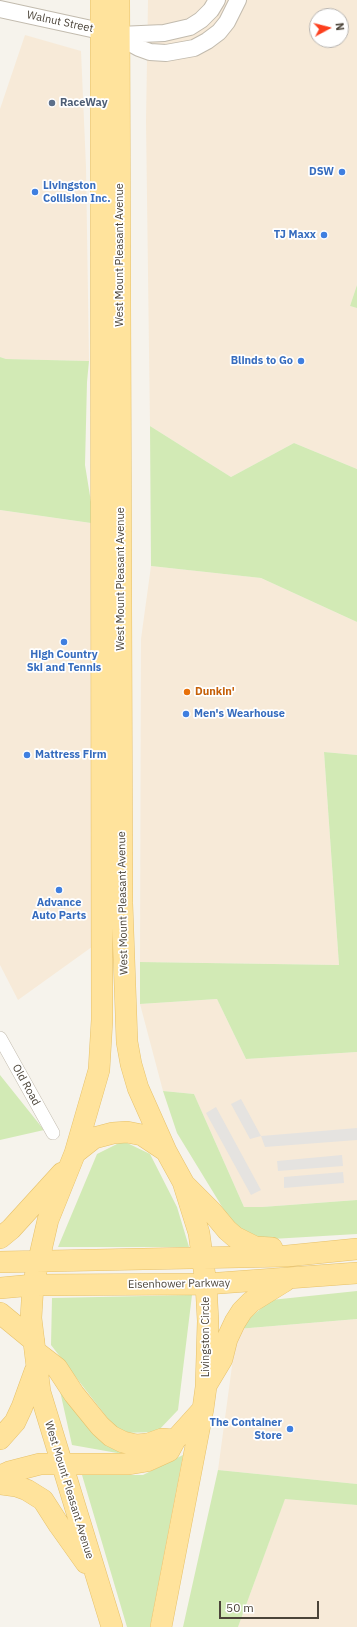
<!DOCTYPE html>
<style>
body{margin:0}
#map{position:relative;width:357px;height:1627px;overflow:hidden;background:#f6f3ec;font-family:"IBM Plex Sans",sans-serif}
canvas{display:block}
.north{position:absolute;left:309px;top:8px;width:40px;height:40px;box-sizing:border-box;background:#fff;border:1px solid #b7b4b0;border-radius:50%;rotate:83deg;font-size:11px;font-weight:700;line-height:16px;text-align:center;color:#4b4439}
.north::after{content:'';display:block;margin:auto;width:14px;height:18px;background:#fc3f1d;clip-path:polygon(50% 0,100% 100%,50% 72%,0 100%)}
.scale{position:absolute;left:219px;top:1601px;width:100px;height:18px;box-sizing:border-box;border:2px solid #4b4439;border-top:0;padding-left:5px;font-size:12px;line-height:14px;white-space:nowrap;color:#4b4439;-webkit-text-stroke:3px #fff;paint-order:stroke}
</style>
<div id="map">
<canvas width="357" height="1627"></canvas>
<div class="north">N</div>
<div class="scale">50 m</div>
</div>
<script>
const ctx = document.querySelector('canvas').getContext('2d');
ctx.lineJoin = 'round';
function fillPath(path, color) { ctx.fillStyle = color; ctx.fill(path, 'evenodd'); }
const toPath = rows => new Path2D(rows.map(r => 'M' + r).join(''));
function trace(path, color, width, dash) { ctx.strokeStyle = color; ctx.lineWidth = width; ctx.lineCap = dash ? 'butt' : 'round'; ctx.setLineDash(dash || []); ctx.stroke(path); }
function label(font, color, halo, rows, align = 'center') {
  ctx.font = font + ' "IBM Plex Sans",sans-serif'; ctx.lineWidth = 3.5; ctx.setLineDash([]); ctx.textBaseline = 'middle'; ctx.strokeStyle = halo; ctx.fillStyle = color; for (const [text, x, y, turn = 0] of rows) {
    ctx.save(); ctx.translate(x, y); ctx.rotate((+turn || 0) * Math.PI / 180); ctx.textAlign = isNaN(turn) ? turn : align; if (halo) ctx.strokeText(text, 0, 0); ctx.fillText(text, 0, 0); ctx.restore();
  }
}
fillPath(toPath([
 [148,0,357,0,357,285,350,306,357,308,357,469,294,443,231,477,150,426,146,121],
 [317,16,341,16,341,40,317,40],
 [25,35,81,51,86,167,89,361,6,359,0,357,0,109],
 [0,510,91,523,96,944,18,1000,0,965],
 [151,566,261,578,357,622,357,755,324,752,339,965,140,962,141,639],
 [217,999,246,1059,357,1052,357,1200,262,1207,244,1207,194,1094,163,1091,140,1004],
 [357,1319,357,1484,218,1470,237,1329],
 [285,1498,357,1505,357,1627,238,1627]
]), '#f7ead8');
fillPath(toPath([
 [357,285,357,308,350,306],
 [0,357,6,359,89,361,87,382,85,465,91,502,91,523,0,510],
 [150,426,231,477,294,443,357,469,357,622,261,578,151,566],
 [324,752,357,755,357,1052,246,1059,217,999,140,1004,140,962,339,965],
 [0,1075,44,1130,0,1140],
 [163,1091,194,1094,244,1207,262,1207,357,1200,357,1234,255,1240,232,1223,177,1133],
 [123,1141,150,1154,177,1207,189,1247,58,1247,97,1154],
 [357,1291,357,1319,237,1329,271,1300],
 [192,1295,178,1410,157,1432,119,1433,51,1345,52,1298],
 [60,1391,94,1434,123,1454,72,1445],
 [183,1455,150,1627,127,1627,82,1475,143,1475],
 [218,1470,357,1484,357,1505,285,1499,238,1627,183,1627]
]), '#d2eab5');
fillPath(toPath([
 [241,1099,261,1136,357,1128,357,1140,265,1147,261,1136,250,1139,231,1104],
 [216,1107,261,1190,251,1195,206,1113],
 [342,1155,343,1166,278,1171,277,1161],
 [343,1172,344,1183,284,1188,284,1177]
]), '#e5e3e0');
const minor = toPath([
 [0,1038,53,1133]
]);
const tertiary = toPath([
 [0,9,119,35,164,33,190,27,201,20,211,10,217,0],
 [119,35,128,42,139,48,150,52,166,53,194,48,207,41,219,32,227,22,238,0]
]);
const primary = toPath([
 [101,0,102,1020,99,1070,75,1153,48,1220,33,1285,31,1318,40,1392,112,1627],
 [119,0,122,903,127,1042,131,1064,138,1088,166,1151,183,1182,199,1233,206,1284,208,1321,206,1387,203,1409,161,1627],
 [75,1153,94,1138,113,1133,127,1132,142,1135,166,1151],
 [184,1184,212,1212,227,1230,235,1237,255,1247,272,1248],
 [0,1238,11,1229,62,1173],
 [0,1262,287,1256,357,1249],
 [0,1288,33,1285,206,1284,357,1273],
 [0,1313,34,1341],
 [35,1351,57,1368,74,1394,100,1426,111,1436,123,1442,136,1445,148,1444,162,1439,175,1440],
 [207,1384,222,1359,227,1339,235,1322,242,1311,251,1302,285,1281],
 [0,1439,15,1422,22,1407,35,1371],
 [0,1476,9,1472,40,1464,129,1464,147,1461,169,1451,175,1440,203,1409],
 [0,1484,16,1486,27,1490,43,1500,59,1525,86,1563]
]);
trace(minor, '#c2bbae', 14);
trace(tertiary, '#c2bbae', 18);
trace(primary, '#e6c16a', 22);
trace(minor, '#fff', 13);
trace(tertiary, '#fff', 16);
trace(primary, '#ffe39c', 21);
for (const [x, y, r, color] of [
 [52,103,4,"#5c6f8a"],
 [342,172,4,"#3f7fe0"],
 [35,192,4,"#3f7fe0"],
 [324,235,4,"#3f7fe0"],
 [301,361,4,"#3f7fe0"],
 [64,642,4,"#3f7fe0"],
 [187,692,4,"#e8710a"],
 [186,714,4,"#3f7fe0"],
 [27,755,4,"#3f7fe0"],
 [59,890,4,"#3f7fe0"],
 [290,1429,4,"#3f7fe0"]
]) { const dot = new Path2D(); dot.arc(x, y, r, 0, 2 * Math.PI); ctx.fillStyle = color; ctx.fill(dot); trace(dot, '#fff', 1.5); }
label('11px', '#4b4439', '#fff', [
 ["Walnut Street",60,22,12],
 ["West Mount Pleasant Avenue",120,255,-90],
 ["West Mount Pleasant Avenue",121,579,-90],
 ["West Mount Pleasant Avenue",123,903,-91],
 ["Old Road",26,1085,61],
 ["Eisenhower Parkway",179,1284,-1],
 ["Livingston Circle",206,1337,-90],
 ["West Mount Pleasant Avenue",69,1490,73]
]);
label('bold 11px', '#4e5e75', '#fff', [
 ["RaceWay",60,103]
], 'left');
label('bold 11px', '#366cbe', '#fff', [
 ["DSW",334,172],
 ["Livingston",43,186,"left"],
 ["Collision Inc.",43,199,"left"],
 ["TJ Maxx",316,235],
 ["Blinds to Go",293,361],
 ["High Country",64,655,"center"],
 ["Ski and Tennis",64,668,"center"],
 ["Men's Wearhouse",194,714,"left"],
 ["Mattress Firm",35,755,"left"],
 ["Advance",59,903,"center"],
 ["Auto Parts",59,916,"center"],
 ["The Container",282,1423],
 ["Store",282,1436]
], 'right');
label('bold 11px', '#c56008', '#fff', [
 ["Dunkin'",195,692]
], 'left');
</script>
